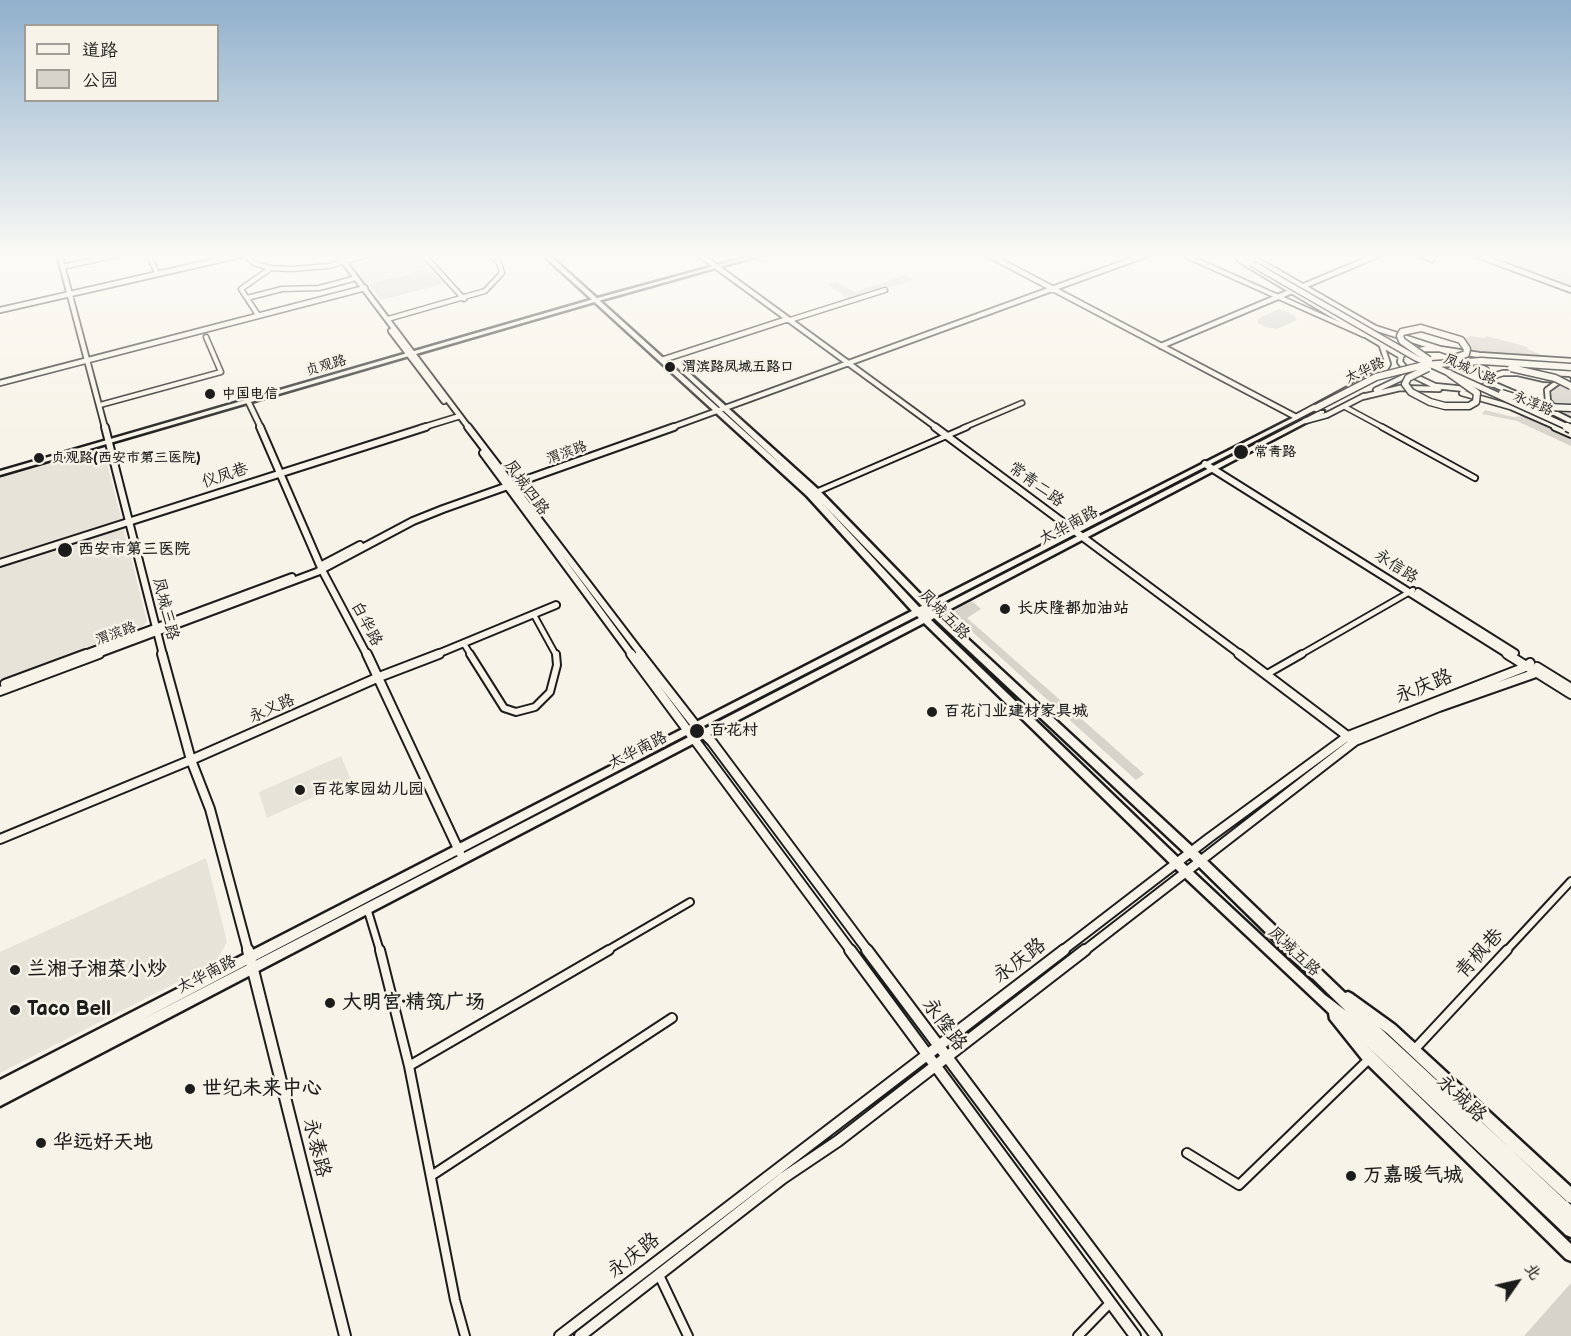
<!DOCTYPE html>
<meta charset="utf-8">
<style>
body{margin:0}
#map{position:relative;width:1571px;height:1336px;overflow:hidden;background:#f7f3e8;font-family:"Balsamiq Sans","LXGW WenKai TC",sans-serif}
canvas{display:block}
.legend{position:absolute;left:24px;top:24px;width:195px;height:78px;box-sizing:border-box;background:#f7f3e8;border:2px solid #9f9d96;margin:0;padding:8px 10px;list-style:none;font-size:18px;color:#1c1c1c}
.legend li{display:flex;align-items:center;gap:12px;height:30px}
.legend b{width:30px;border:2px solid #9f9d96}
.north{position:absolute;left:1487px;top:1252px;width:60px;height:60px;-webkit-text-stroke:4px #f7f3e8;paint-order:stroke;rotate:56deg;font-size:16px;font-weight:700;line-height:24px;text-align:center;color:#1c1c1c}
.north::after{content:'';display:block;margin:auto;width:21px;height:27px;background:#1c1c1c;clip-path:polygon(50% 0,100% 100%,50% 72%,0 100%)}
</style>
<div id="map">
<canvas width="1571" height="1336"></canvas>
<ul class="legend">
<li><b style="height:8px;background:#f7f3e8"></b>道路</li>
<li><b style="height:16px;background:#d7d3cb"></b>公园</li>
</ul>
<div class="north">北</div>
</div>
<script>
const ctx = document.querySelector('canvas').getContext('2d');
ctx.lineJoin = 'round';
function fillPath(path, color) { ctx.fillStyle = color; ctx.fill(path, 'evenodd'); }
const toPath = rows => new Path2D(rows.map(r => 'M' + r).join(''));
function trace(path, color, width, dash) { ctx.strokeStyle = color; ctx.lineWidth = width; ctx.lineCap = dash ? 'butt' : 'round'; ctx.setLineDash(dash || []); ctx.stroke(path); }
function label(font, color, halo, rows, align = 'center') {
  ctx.font = font + ' "Balsamiq Sans","LXGW WenKai TC",sans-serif'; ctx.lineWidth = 5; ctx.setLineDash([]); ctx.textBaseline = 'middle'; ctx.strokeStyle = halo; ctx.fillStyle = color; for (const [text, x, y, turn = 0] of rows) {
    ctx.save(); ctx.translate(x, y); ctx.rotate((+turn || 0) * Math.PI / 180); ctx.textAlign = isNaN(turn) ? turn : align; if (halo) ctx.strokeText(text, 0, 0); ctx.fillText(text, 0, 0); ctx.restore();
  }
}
fillPath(toPath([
 [374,254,420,255,429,267,365,284,349,263],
 [1481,254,1571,254,1571,287,1501,261],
 [94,451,104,451,147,621,140,630,0,682,0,478],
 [341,756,351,780,267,818,259,792],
 [206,858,227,942,215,963,0,1073,0,952]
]), '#e6e3d9');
fillPath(toPath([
 [429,268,443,284,381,300,368,284],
 [906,275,914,280,850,300,827,284,837,282,854,292],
 [1279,309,1294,315,1297,320,1277,329,1265,327,1258,323,1257,319],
 [1471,336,1485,338,1487,336,1528,347,1527,349,1547,357,1474,351,1461,339],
 [1571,380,1571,418,1560,413,1564,412,1553,400,1551,394,1558,385],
 [1485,410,1513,417,1525,416,1571,437,1571,446,1517,421,1482,414],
 [972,601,981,609,967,618,1144,774,1136,780,957,618,955,610],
 [1571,1283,1571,1336,1524,1336]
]), '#d7d3cb');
const minorFar3 = toPath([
 [148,254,156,271],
 [245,254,253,263,271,268,291,269,329,266,371,254],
 [423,254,464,299],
 [1182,254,1364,335],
 [1417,254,1432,260],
 [62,267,122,254],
 [247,298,282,289,319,288,353,279],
 [258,315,241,289,271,268],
 [388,319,485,291,502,273,499,263,491,254],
 [790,320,885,290],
 [100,405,221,372,206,337],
 [1345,407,1384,428],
 [963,428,1022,403]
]);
const minorFar2 = toPath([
 [1382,427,1475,478],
 [814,493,967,427],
 [534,615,556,655],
 [464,644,471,655],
 [1300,655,1413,590]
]);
const minorFar1 = toPath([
 [470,654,504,708,516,712,535,707,550,692,557,665,556,654],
 [1267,674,1302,654],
 [367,908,380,951],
 [606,951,690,902],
 [1506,951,1571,881]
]);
const minor = toPath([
 [380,950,409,1066,455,1300,465,1336],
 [1414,1050,1507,950],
 [409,1066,609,950],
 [1187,1153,1239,1185,1368,1060],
 [431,1176,672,1018],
 [659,1275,688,1336],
 [1078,1336,1110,1303]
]);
const tertiaryFar3 = toPath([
 [59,254,105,428],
 [338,254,469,428],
 [699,254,937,428],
 [987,254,1296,417,1385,369,1388,364,1381,343],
 [1474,254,1571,290],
 [1237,255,1240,260,1401,356],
 [1242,255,1255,259,1375,328,1440,349],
 [0,310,245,254],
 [391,331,444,401],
 [1161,346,1380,254],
 [1426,349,1440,349,1467,358,1486,370,1490,377,1484,387,1475,390,1435,386,1410,374,1400,362,1401,356,1406,352,1426,349],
 [1440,349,1479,355,1571,361],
 [662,360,788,319],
 [1490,377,1503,373,1518,373,1544,379,1568,380],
 [1488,382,1523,397],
 [0,383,365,288],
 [1376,390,1410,374],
 [1462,393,1511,407,1559,428],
 [1362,397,1400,388,1439,389],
 [248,401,261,428],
 [1541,406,1571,421],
 [1556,410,1548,401,1547,390,1558,382],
 [1305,421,1327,415,1364,396],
 [421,428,460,416],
 [670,428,1148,254]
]);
const tertiaryFar2 = toPath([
 [105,427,163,655],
 [260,427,322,570,367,655],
 [468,427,642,655],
 [935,427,1241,655],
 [1555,427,1571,434],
 [483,453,632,655],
 [1205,464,1509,655],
 [0,563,426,427],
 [322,565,360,545],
 [1418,592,1515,653],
 [82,655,292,577],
 [95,655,317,572,413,521,443,509,674,427],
 [435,655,556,605]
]);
const tertiaryFar1 = toPath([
 [162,654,191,760,210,809,248,951],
 [367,654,460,853],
 [631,654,851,951],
 [640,654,696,726,712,742,868,951],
 [1239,654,1350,738],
 [1507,654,1571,694],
 [1537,667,1571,688],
 [5,684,86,654],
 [0,691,99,654],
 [0,839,191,760,379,677,439,654],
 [1062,951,1209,838,1348,736,1523,668,1530,663],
 [1084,951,1355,741,1439,707,1533,674,1540,669]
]);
const tertiary = toPath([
 [248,950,345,1336],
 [850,950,1135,1336],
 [867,950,1156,1336],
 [560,1336,1064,950],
 [580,1336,783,1178,838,1141,1085,950]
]);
const secondary = toPath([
 [758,254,765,254,598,301,0,475,0,471,594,299,758,254],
 [1233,254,1238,254,1253,263,1249,264,1233,254]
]);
const primary = toPath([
 [542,254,548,254,785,468,682,372,687,371,819,490,929,603,1312,408,1316,408,1317,409,934,607,936,609,1320,411,1324,411,1324,413,941,614,1196,850,1345,993,1348,992,1352,994,1395,1025,1571,1187,1571,1203,1566,1201,1387,1033,1379,1027,1571,1205,1571,1237,1566,1235,1366,1045,1571,1244,1571,1261,1566,1259,1362,1059,1330,1019,1329,1013,1181,874,924,623,0,1106,0,1080,912,611,807,496,542,254],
 [823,504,922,606,919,607,823,504],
 [917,616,919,618,141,1020,690,733,917,616],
 [934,618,1188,856,1346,1011,1325,995,1189,868,931,620,934,618]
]);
trace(minorFar3, '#1c1c1c', 7);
trace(minorFar2, '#1c1c1c', 8);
trace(minorFar1, '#1c1c1c', 10);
trace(minor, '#1c1c1c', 12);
trace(tertiaryFar3, '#1c1c1c', 8);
trace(tertiaryFar2, '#1c1c1c', 10);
trace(tertiaryFar1, '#1c1c1c', 12);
trace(tertiary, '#1c1c1c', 14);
trace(secondary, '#1c1c1c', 5);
trace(primary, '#1c1c1c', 5);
trace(minorFar3, '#f7f3e8', 4);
trace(minorFar2, '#f7f3e8', 4.5);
trace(minorFar1, '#f7f3e8', 6);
trace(minor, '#f7f3e8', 8);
trace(tertiaryFar3, '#f7f3e8', 4.5);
trace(tertiaryFar2, '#f7f3e8', 6);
trace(tertiaryFar1, '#f7f3e8', 8);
trace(tertiary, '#f7f3e8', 10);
fillPath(secondary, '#f7f3e8');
fillPath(primary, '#f7f3e8');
const secondaryBridgeFar1 = toPath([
 [1251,263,1416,358,1570,428]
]);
const secondaryBridge = toPath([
 [1567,427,1571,429]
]);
const primaryBridge = toPath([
 [1429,360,1402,341,1400,336,1402,332,1421,328,1461,340,1467,349,1466,354,1454,358],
 [1428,368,1408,378,1405,384,1411,392,1430,402,1445,406,1469,406,1476,402,1477,393,1449,373],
 [1511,368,1555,378,1571,386],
 [1502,393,1546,407,1571,408],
 [1316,408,1376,377,1424,365,1481,361,1571,367]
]);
trace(secondaryBridgeFar1, '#1c1c1c', 8, []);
trace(secondaryBridge, '#1c1c1c', 11, []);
trace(primaryBridge, '#1c1c1c', 9, []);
trace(secondaryBridgeFar1, '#f7f3e8', 5);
trace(secondaryBridge, '#f7f3e8', 8);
trace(primaryBridge, '#f7f3e8', 6);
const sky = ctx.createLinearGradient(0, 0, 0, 441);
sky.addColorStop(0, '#90b0cc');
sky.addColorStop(0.58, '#fbfaf5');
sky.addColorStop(1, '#fbfaf500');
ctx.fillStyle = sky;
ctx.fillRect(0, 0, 1571, 441);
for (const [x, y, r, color] of [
 [670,367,6,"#1c1c1c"],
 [210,394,6,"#1c1c1c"],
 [1241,452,8,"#1c1c1c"],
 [39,458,6,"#1c1c1c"],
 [65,550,8,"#1c1c1c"],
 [1005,609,6,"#1c1c1c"],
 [932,712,6,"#1c1c1c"],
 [697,731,8,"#1c1c1c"],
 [300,790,6,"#1c1c1c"],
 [15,970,6,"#1c1c1c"],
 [330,1003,6,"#1c1c1c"],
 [15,1010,6,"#1c1c1c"],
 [190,1089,6,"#1c1c1c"],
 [41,1143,6,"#1c1c1c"],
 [1351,1176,6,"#1c1c1c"]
]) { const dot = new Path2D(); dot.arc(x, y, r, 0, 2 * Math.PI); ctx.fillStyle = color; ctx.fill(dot); trace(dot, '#f7f3e8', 2); }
label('14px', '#1c1c1c', '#f7f3e8', [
 ["贞观路",326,366,-16],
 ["凤城八路",1470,370,24],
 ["太华路",1365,371,-25],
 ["永淳路",1533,404,23],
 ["渭滨路",567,453,-20],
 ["渭滨路",116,634,-20]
]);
label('bold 14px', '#1c1c1c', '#f7f3e8', [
 ["渭滨路凤城五路口",682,367],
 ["中国电信",222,394],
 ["常青路",1254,452],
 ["贞观路(西安市第三医院)",51,458]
], 'left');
label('16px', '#1c1c1c', '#f7f3e8', [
 ["仪凤巷",225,476,-18],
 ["常青二路",1036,485,36],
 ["凤城四路",526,488,54],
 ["太华南路",1069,526,-28],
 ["永信路",1396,567,33],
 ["凤城三路",165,609,76],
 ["凤城五路",944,615,45],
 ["白华路",366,624,62],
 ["永义路",272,709,-24],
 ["太华南路",638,751,-27],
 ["凤城五路",1294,952,43],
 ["太华南路",207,975,-27]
]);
label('bold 16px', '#1c1c1c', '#f7f3e8', [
 ["西安市第三医院",78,550],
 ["长庆隆都加油站",1017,609],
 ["百花门业建材家具城",944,712],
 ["百花村",710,731],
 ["百花家园幼儿园",312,790]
], 'left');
label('20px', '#1c1c1c', '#f7f3e8', [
 ["永庆路",1424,687,-22],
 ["青枫巷",1480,954,-47],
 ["永庆路",1020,961,-37],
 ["永隆路",944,1025,53],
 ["永城路",1461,1099,43],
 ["永泰路",316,1148,76],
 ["永庆路",634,1256,-38]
]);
label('bold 20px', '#1c1c1c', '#f7f3e8', [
 ["兰湘子湘菜小炒",27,970],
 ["大明宫·精筑广场",342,1003],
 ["Taco Bell",27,1010],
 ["世纪未来中心",202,1089],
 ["华远好天地",53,1143],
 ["万嘉暖气城",1363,1176]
], 'left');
</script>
